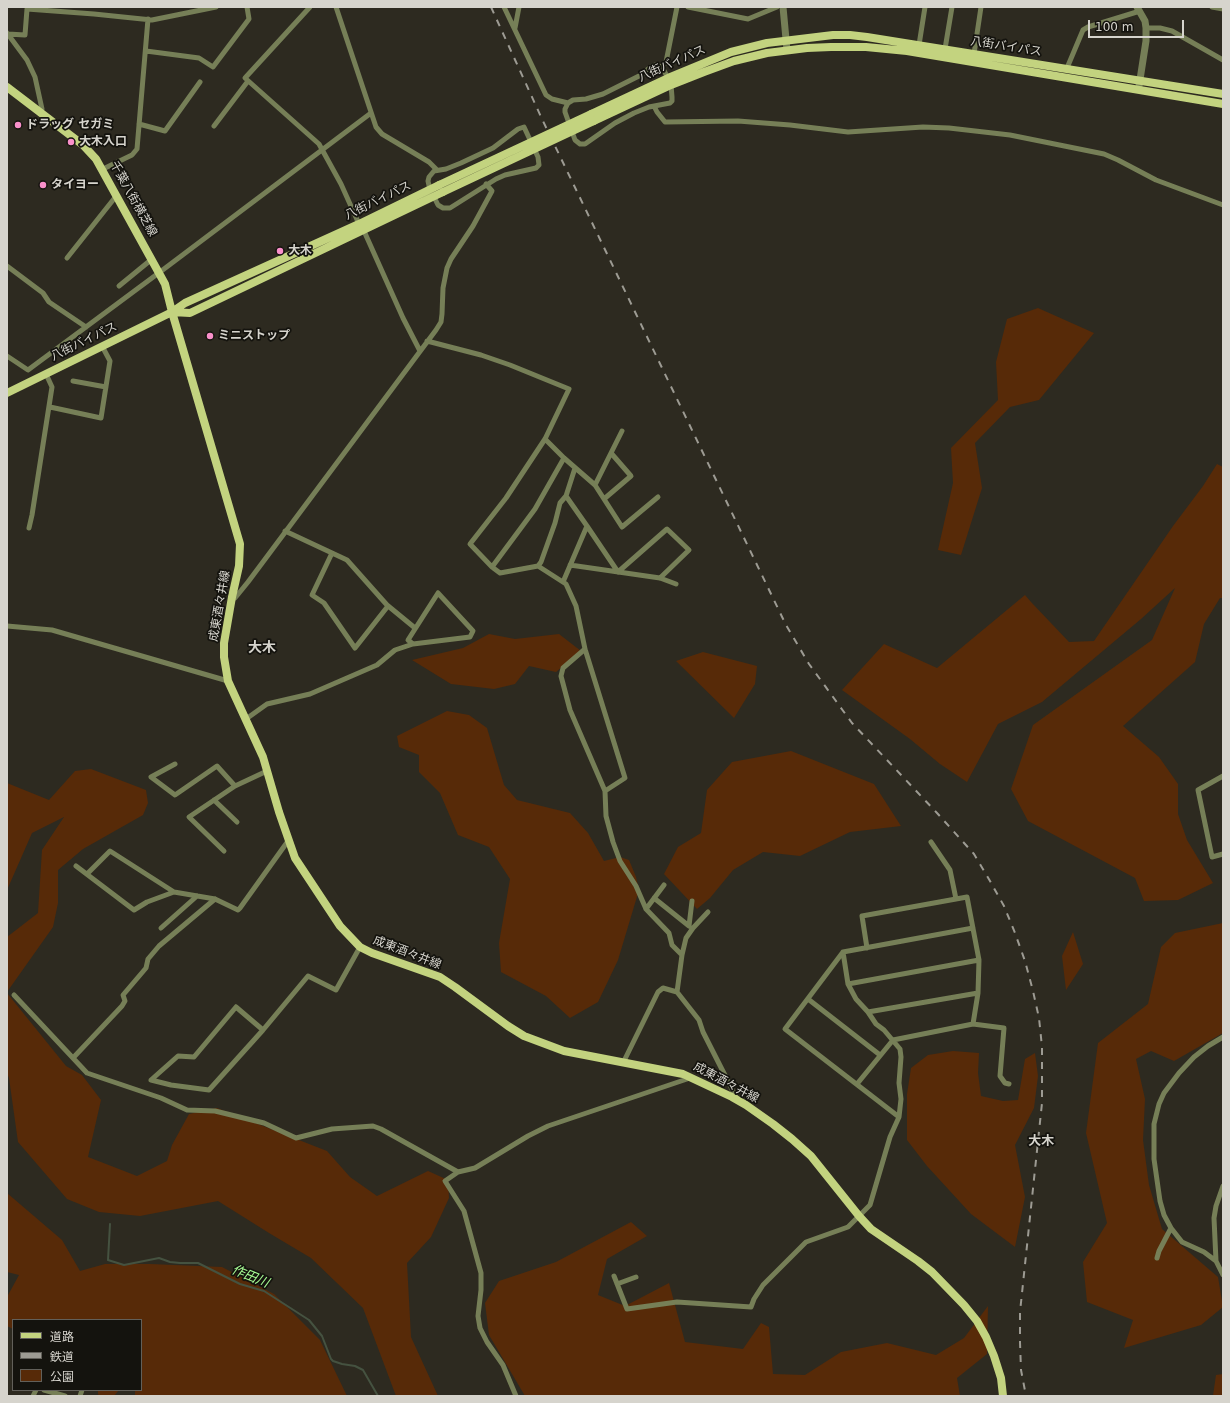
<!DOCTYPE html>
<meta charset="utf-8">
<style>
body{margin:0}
#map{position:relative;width:1230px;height:1403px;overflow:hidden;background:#2d2a20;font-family:"DejaVu Sans","Noto Sans JP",sans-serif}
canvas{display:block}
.frame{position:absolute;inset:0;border:8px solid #d6d4cd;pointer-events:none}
.legend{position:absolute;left:12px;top:1319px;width:130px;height:72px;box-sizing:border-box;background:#14130e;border:1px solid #62605a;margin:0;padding:5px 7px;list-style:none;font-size:12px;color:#d6d4cd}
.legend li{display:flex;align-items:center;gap:8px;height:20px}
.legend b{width:20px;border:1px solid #62605a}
.scale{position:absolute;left:1088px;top:20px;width:96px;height:18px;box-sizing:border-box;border:2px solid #d6d4cd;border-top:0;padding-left:5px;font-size:12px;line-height:14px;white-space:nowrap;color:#d6d4cd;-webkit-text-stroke:3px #14130e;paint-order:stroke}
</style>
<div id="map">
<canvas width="1230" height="1403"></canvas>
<div class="frame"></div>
<ul class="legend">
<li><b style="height:5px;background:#c3d37f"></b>道路</li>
<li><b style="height:5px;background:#9d9b93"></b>鉄道</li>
<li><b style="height:11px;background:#572a08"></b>公園</li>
</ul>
<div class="scale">100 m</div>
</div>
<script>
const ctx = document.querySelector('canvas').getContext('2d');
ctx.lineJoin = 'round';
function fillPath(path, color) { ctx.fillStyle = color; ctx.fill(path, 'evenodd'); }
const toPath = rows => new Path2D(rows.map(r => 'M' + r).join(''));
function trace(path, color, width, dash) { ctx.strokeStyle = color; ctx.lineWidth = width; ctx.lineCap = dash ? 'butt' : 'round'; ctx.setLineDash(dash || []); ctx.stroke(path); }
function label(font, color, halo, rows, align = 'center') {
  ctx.font = font + ' "DejaVu Sans","Noto Sans JP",sans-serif'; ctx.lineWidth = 3.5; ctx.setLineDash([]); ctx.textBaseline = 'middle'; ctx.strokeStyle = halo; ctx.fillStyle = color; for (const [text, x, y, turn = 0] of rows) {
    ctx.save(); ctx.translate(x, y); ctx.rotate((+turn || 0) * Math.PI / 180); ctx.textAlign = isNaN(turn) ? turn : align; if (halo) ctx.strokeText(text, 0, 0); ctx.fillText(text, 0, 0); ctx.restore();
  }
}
fillPath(toPath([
 [1038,308,1094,333,1039,400,1010,407,975,443,982,488,961,555,938,550,953,483,951,448,998,400,996,362,1007,319],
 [1217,464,1223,467,1223,598,1220,598,1204,624,1195,662,1123,726,1159,757,1178,784,1178,814,1187,840,1213,883,1178,900,1144,901,1135,878,1028,821,1011,789,1033,725,1152,640,1175,588,1141,619,1042,702,998,724,967,782,940,764,910,739,842,690,884,644,937,668,1025,595,1031,602,1069,642,1094,641,1173,526,1203,486],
 [489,634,515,639,559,634,581,651,556,672,529,666,515,684,494,689,451,684,412,660,463,648],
 [703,652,757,666,755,684,734,718,676,661],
 [447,711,469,715,487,728,504,785,517,800,570,813,588,833,604,861,620,857,629,860,636,877,639,890,618,960,598,1002,570,1018,546,996,501,972,499,943,510,879,489,847,458,835,440,793,419,772,419,755,399,747,397,736],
 [791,751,874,784,901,826,850,832,800,856,763,852,733,870,710,898,697,909,664,874,678,847,701,833,707,790,732,762],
 [91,769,146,790,148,803,143,815,83,849,58,870,58,903,53,927,7,992,7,937,38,913,42,850,64,817,32,833,7,890,7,783,49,800,75,771],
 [1223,923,1223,1033,1174,1061,1151,1051,1136,1059,1145,1099,1143,1140,1149,1185,1162,1229,1218,1277,1223,1307,1201,1325,1124,1348,1133,1320,1087,1302,1083,1262,1107,1223,1086,1133,1098,1043,1148,1004,1161,947,1175,933],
 [1073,932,1083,964,1066,990,1062,956],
 [7,993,66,1066,82,1075,101,1100,88,1157,137,1176,167,1161,172,1145,189,1114,217,1108,327,1151,350,1177,377,1196,428,1171,448,1180,449,1198,431,1237,407,1263,411,1337,438,1396,396,1396,363,1308,311,1258,269,1233,218,1201,140,1216,99,1212,67,1199,18,1142,9,1078,7,1073],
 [953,1051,979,1053,978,1073,981,1096,1003,1101,1018,1100,1025,1059,1035,1053,1038,1076,1034,1108,1015,1145,1025,1197,1015,1247,971,1214,927,1166,907,1140,907,1094,911,1068,928,1055],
 [7,1193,62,1240,80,1271,105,1264,150,1264,222,1267,274,1294,320,1340,347,1396,135,1396,135,1390,141,1390,141,1320,13,1320,13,1329,7,1326,7,1297,19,1275,7,1272],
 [631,1222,647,1236,607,1259,598,1295,625,1306,669,1283,685,1342,743,1349,761,1323,769,1327,773,1374,805,1375,841,1352,887,1343,936,1355,964,1338,988,1306,987,1354,957,1378,960,1396,525,1396,489,1335,485,1303,499,1281,556,1262],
 [1223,1374,1223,1396,1213,1396,1216,1375],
 [98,1390,119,1390,114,1396,99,1396,98,1394]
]), '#572a08');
trace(toPath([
 [110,1224,108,1260,124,1265,159,1258,170,1262,180,1263,198,1263,240,1284,264,1291,309,1320,322,1336,331,1359,333,1361,342,1364,355,1366,363,1370,378,1396]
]), '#455240', 2);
trace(toPath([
 [310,7,245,78,319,144,341,184,359,224],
 [336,7,376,127,382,134,429,162,437,170],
 [504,7,546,95,552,99,568,103],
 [688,7,748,19,777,7],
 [1212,7,1223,9],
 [515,28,519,7],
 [1146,28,1160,28,1172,31,1223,60],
 [7,33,27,60,35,77,42,109,41,113],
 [8,34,25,35,27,9,94,14,152,20,216,7],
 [919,45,925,7],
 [945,49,952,7],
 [146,51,199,58,213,67,249,19,247,7],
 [974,54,981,7],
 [662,67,666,62,677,7],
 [1067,68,1083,30,1088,27,1140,11],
 [668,78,662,67,655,65,652,66,641,75,603,94,586,99,573,100,568,103,565,109,565,112,575,140,580,144,585,144,615,123,634,113,649,107,670,103,672,101,672,97,671,85],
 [654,106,657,112,665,122,738,121,790,125,848,132,923,127,949,128,1010,135,1104,154,1118,160,1156,180,1223,205],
 [139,124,165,131,200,82],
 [214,126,248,81],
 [103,169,132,155,137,149,148,19],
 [430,190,428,181,429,177,434,171,446,169,461,163,493,148,518,129,524,127,538,157,539,165,536,168,505,175,496,179,450,208,443,208,438,205,434,197],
 [364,231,403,318,420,351],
 [67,258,117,195],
 [7,266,43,293,49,302,86,327],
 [119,286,152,259],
 [427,341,481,355,510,365,569,389,545,439,506,498,470,544,492,567,535,509,564,458],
 [7,356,28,370,160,272,371,113],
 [73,381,106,387],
 [50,407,101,418,110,361,102,346],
 [545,439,564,458,595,485,622,527,658,497],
 [575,468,566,496,560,503,555,523,541,562,538,566,566,584,576,606,585,649,625,778,605,791],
 [595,485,622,431],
 [604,499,631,476,611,453],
 [587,526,618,572,667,529,689,550,660,578],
 [29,528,32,515,52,387,46,374],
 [285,531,347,560,387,605,415,628],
 [332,553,312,595,324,603,355,648,388,606],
 [570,565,660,578,676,584],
 [492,567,500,573,538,566],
 [563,582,587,526,566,496],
 [438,593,473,631,470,637,413,644,408,640,438,593],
 [232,597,235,598,248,582,436,330,441,322,442,314,443,288,447,268,451,259,473,226,492,191,486,184],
 [7,626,52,630,228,681],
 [585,649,563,668,561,676,570,710,605,791,606,816,613,842,620,861,636,886,646,909,669,933,672,945,682,955,677,992,699,1020,703,1032,737,1099],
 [246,719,267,704,310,694,377,665,395,650,413,644],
 [175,764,151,777,175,795,217,766,235,786],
 [1223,776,1198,790,1212,857,1223,854],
 [214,800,237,822],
 [931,842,950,870,956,899],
 [224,851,189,817,235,786,267,771],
 [76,866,134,910,147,902,174,892,215,899,238,910,240,908,288,841],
 [87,874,110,851,174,892],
 [654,898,689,926,692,901],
 [646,909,664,885],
 [161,928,197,896],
 [867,948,862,916,967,897,979,960,978,993,973,1024],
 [682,955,686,938,693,928,708,912],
 [848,984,979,960],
 [14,995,87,1073,161,1098,187,1110,215,1111,264,1123,296,1138,332,1129,373,1126,381,1129,458,1172],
 [808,999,880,1055],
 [236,1007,263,1030,209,1090,171,1085,151,1080,178,1056,194,1057,236,1007],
 [868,1012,978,993],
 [263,1030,308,976,336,990,360,947],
 [1223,1037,1208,1046,1194,1057,1179,1073,1164,1093,1159,1104,1154,1124,1154,1159,1160,1201,1164,1215,1171,1228,1182,1242,1204,1252,1216,1261,1223,1275],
 [73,1058,122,1006,125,1001,123,995,146,968,148,959,159,946,215,899],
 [623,1063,658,992,663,988,677,992],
 [857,1084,893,1040,973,1024,1004,1028,1000,1076,1005,1083,1009,1084],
 [899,1117,785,1029,843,952,973,928],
 [1157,1258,1159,1251,1171,1228],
 [1216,1261,1214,1218,1216,1206,1223,1186],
 [614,1276,627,1309,677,1302,751,1307,754,1299,763,1285,806,1242,848,1227,870,1205,890,1137,899,1117,901,1099,899,1083,901,1057,900,1049,884,1030,876,1024,868,1012,856,999,848,984,843,952],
 [617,1284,636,1277],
 [44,1390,65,1396],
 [33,1396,36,1390],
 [80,1396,82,1390],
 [516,1396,503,1365,487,1342,480,1328,478,1316,481,1290,481,1273,464,1211,445,1181,458,1172,475,1168,528,1136,548,1126,690,1078]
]), '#767f57', 5);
trace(toPath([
 [783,7,787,50],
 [1137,7,1145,21,1146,28,1146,41,1139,86]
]), '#767f57', 7);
trace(toPath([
 [7,87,83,145,96,159,165,284,172,312,240,544,239,566,232,597,224,643,224,657,228,681,263,757,279,812,295,858,340,926,360,947,372,953,440,977,455,987,508,1026,524,1036,564,1051,683,1074,732,1097,746,1105,773,1124,792,1139,811,1156,859,1216,871,1229,918,1261,932,1272,964,1305,977,1321,986,1337,994,1356,1001,1378,1003,1396],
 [591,114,668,78,731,52,767,43,833,35,850,35,867,37,1223,94],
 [594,121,671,85,704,72,734,61,767,53,807,48,831,47,866,47,907,51,1223,104],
 [172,312,190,313,443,192],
 [7,393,172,312,185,303,359,224,439,185]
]), '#c3d37f', 8);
trace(toPath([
 [491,7,542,119,786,625,809,664,852,723,937,813,974,854,990,881,1004,906,1015,933,1025,961,1033,991,1039,1018,1042,1047,1042,1103,1020,1312,1020,1342,1021,1370,1026,1396]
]), '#9d9b93', 2, [7, 7]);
trace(toPath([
 [439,185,591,114],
 [443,192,594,121]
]), '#c3d37f', 8);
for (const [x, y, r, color] of [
 [18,125,4,"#f990ca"],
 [71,142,4,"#f990ca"],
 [43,185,4,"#f990ca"],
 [280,251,4,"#f990ca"],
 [210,336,4,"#f990ca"]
]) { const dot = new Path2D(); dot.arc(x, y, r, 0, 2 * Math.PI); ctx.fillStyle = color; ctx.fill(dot); trace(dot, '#14130e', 1.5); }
label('12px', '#d6d4cd', '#14130e', [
 ["八街バイパス",1006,47,9],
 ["八街バイパス",672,64,-24],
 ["千葉八街横芝線",133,199,61],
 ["八街バイパス",378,201,-26],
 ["八街バイパス",84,342,-26],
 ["成東酒々井線",220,606,-80],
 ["成東酒々井線",407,953,21],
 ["成東酒々井線",726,1083,28]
]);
label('bold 12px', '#d6d4cd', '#14130e', [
 ["ドラッグ セガミ",26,125],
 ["大木入口",79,142],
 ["タイヨー",51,185],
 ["大木",288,251],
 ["ミニストップ",218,336]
], 'left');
label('bold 13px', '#d6d4cd', '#14130e', [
 ["大木",1041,1142]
]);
label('italic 13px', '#a7fc94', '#14130e', [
 ["作田川",250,1277,22]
]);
label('bold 14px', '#d6d4cd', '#14130e', [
 ["大木",262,648]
]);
</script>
